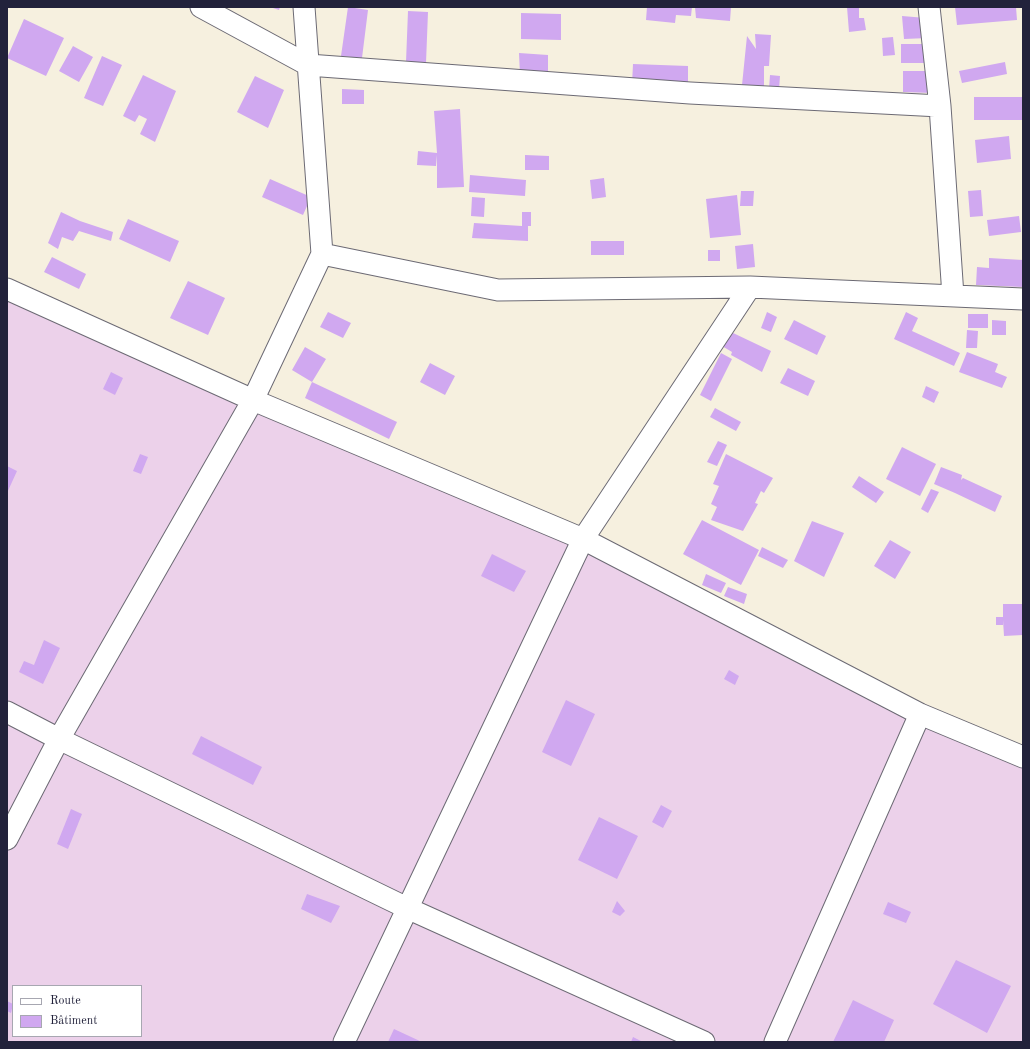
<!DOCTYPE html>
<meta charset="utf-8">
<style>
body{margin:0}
#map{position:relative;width:1030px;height:1049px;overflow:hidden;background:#f6f0df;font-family:"Old Standard TT",serif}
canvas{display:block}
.frame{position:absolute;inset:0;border:8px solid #22223b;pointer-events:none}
.legend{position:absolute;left:12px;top:985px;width:130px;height:52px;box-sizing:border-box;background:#fff;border:1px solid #a7a7b1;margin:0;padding:5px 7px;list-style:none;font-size:12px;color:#22223b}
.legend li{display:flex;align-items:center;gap:8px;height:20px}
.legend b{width:20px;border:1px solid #a7a7b1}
</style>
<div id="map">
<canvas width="1030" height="1049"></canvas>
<div class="frame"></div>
<ul class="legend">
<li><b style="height:5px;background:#fff"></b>Route</li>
<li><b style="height:11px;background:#d0a8f0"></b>Bâtiment</li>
</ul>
</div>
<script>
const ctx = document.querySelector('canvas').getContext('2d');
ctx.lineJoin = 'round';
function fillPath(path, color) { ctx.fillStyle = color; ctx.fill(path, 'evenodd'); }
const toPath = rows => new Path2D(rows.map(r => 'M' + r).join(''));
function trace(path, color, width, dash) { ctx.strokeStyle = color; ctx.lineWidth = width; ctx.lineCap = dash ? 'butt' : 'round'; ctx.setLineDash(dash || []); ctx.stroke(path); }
fillPath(toPath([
 [7,289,583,539,916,700,1023,748,1023,1042,7,1042],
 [13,986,141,986,141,1036,13,1036]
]), '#ecd1ea');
fillPath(toPath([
 [270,7,280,7,279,10],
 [348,7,368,10,362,58,341,56],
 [647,7,692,7,691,16,676,15,675,23,646,20],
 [695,7,731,7,730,21,696,18],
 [847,7,859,7,859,18,864,18,866,30,849,32],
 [955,7,1016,7,1017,20,957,25],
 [408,11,428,12,426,63,406,62],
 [521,13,561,14,561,40,521,39],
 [902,16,926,18,928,38,904,39],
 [24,19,64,38,46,76,7,58],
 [755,34,771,35,769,66,764,66,764,88,742,85,747,36,756,49],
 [893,37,895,55,883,56,882,38],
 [901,44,926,44,926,63,901,63],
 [73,46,93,57,79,82,59,71],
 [519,53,548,55,548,77,520,75],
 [102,56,122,65,103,106,84,98],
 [1005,62,1007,74,962,83,959,71],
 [633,64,688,66,688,86,632,84],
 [903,71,931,71,932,93,903,92],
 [143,75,176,91,155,142,140,134,147,119,139,115,135,122,123,116],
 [770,75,780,76,779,90,769,89],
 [255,76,284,90,268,128,237,112],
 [342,89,364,90,364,104,342,104],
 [974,97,1022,97,1022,120,974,120],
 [460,109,464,187,437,188,437,155,436,166,417,165,418,151,437,153,434,111],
 [1009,136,1011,159,977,163,975,140],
 [525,155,549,156,549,170,525,170],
 [470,175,526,180,525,196,469,192],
 [604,178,606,197,592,199,590,180],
 [270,179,311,197,303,215,262,197],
 [981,190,983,216,970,217,968,191],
 [741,191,754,191,753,206,740,206],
 [737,195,741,235,710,238,706,199],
 [472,197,485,198,484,217,471,216],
 [61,212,80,221,77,229,80,221,113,232,111,241,79,231,73,241,62,237,58,249,48,243],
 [522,212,531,212,531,226,528,226,528,241,472,238,474,223,522,226],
 [1019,216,1021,232,989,236,987,220],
 [128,219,179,241,170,262,119,239],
 [591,241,624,241,624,255,591,255],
 [753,244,755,267,737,269,735,246],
 [708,250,720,250,720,261,708,261],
 [52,257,86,274,79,289,44,272],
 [989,258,1023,260,1023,287,976,285,977,267,989,268],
 [188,281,225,298,208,335,170,318],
 [328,312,351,323,343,338,320,327],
 [767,312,777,317,771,332,761,328],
 [906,312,918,318,912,331,960,353,954,366,894,339],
 [968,314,988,314,988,328,968,328],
 [794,320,826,336,817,355,784,339],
 [992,320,1006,321,1006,335,992,335],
 [967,330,978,331,977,348,966,348],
 [731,332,771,351,762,372,731,355,732,352,722,346],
 [305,347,326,359,312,382,292,370],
 [967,352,998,364,995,372,1007,377,1002,388,959,372],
 [721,353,732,359,711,401,700,395],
 [430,363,455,376,445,395,420,382],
 [788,368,815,381,808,396,780,383],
 [111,372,123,378,115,395,103,389],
 [312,382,397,422,389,439,305,398],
 [926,386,939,392,934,403,922,397],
 [715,408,741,422,736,431,710,417],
 [718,441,727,445,717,466,707,462],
 [902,447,936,464,920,496,886,479],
 [140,454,148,457,141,474,133,471],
 [726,454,773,478,764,493,761,491,755,503,758,504,743,531,711,520,717,507,711,504,719,486,713,484],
 [7,466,17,471,7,493],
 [941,467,962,475,961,480,963,478,1002,496,995,512,955,493,957,489,955,493,934,484],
 [859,476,884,492,876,503,852,487],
 [931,489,939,492,928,513,921,509],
 [702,520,759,550,741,585,683,554],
 [812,521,844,533,824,577,794,561],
 [890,540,911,552,895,579,874,566],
 [762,547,788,560,783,568,758,556],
 [492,554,526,571,514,592,481,576],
 [706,574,726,583,721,593,702,585],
 [728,587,747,594,744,604,724,596],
 [1003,604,1023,604,1023,635,1004,636,1003,620,1003,625,996,625,996,617,1003,617],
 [44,640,60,648,43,684,19,672,24,661,34,665],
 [729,670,739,676,735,685,724,679],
 [566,700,595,714,571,766,542,752],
 [201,736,262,767,253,785,192,754],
 [661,805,672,811,663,828,652,822],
 [71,809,82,814,68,849,57,844],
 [599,817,638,836,617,879,578,860],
 [307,894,340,906,331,923,301,909],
 [617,901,625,911,620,916,612,912],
 [888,902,911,912,906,923,883,914],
 [956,960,1011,986,987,1033,933,1004],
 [853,1000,894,1020,884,1042,833,1042],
 [7,1001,13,1004,11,1013,7,1011],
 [394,1029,422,1042,388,1042],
 [633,1037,643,1042,631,1042]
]), '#d0a8f0');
const street = toPath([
 [201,7,308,65,690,93,940,106],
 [929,7,940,106,953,296],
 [322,254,498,290,750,287,1023,299],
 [7,289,253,400,583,539,920,714,1023,757],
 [7,712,59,739,407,908,704,1042],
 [7,839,59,739,253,400,322,254,304,7],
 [344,1042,583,539,750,287],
 [775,1042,920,714]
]);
trace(street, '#6c6a74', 23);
trace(street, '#fff', 21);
</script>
